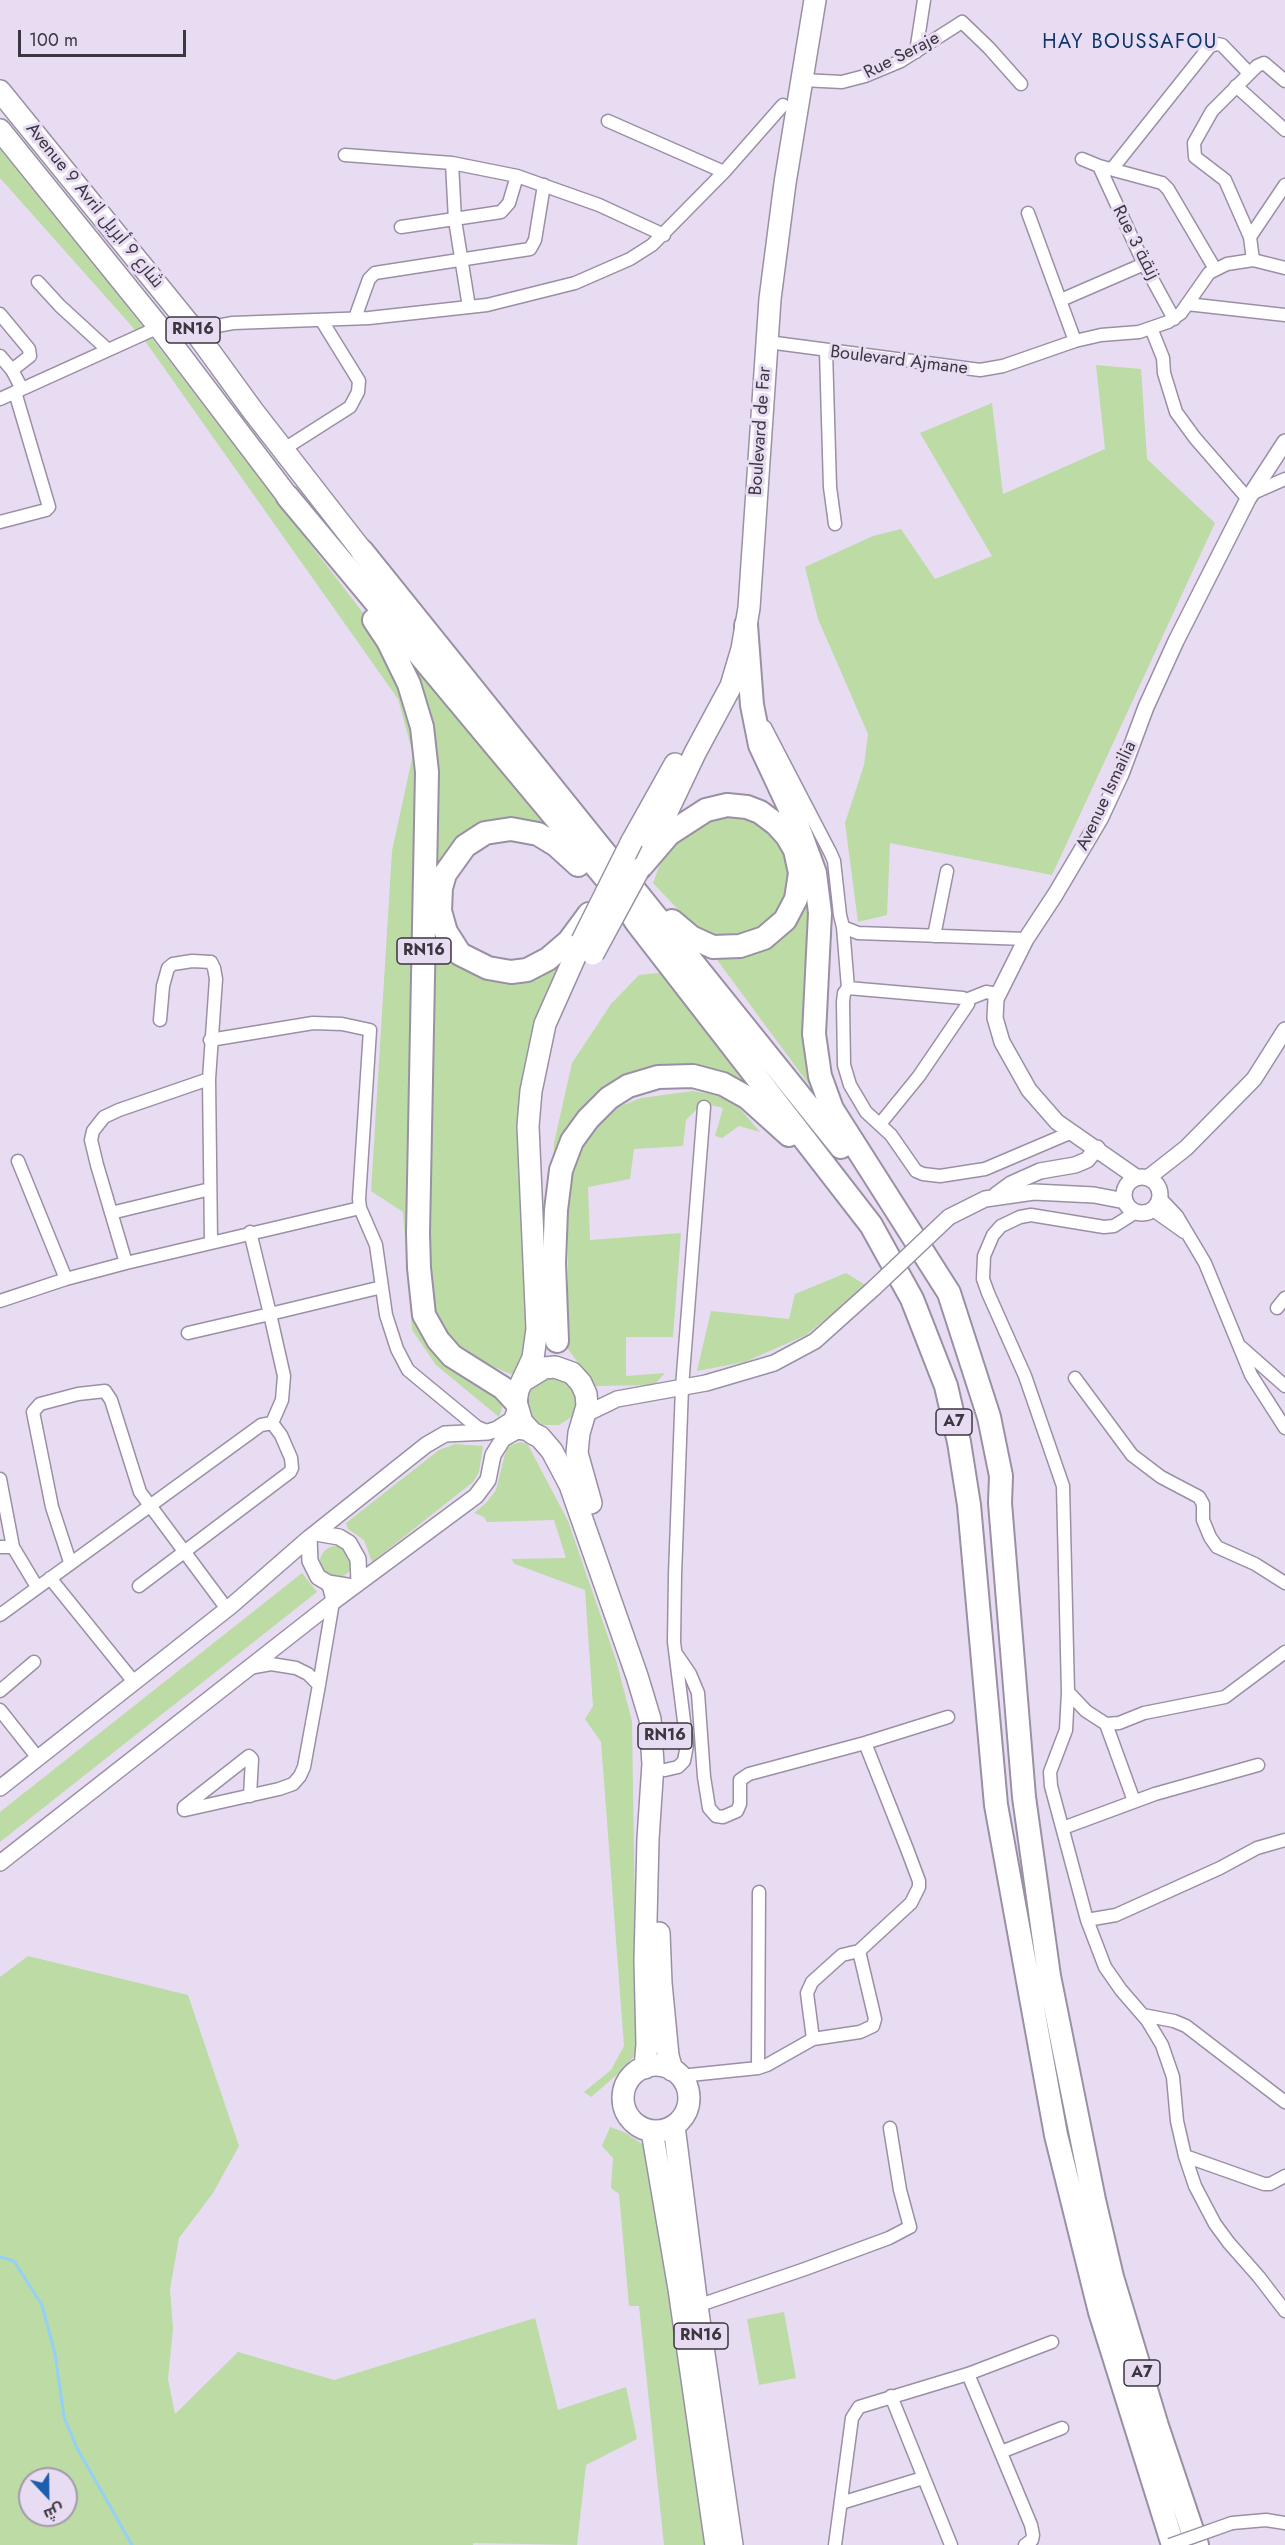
<!DOCTYPE html>
<meta charset="utf-8">
<style>
body{margin:0}
#map{position:relative;width:1285px;height:2545px;overflow:hidden;background:#e8dcf3;font-family:Jost,Cairo,sans-serif}
canvas{display:block}
.north{position:absolute;left:18px;top:2467px;width:60px;height:60px;box-sizing:border-box;background:#e8dcf3;border:2px solid #a39aab;border-radius:50%;rotate:158deg;font-size:16px;font-weight:700;line-height:24px;text-align:center;color:#3b363f}
.north::after{content:'';display:block;margin:auto;width:21px;height:27px;background:#1d5dae;clip-path:polygon(50% 0,100% 100%,50% 72%,0 100%)}
.scale{position:absolute;left:18px;top:30px;width:168px;height:27px;box-sizing:border-box;border:3px solid #3b363f;border-top:0;padding-left:8px;font-size:18px;line-height:21px;white-space:nowrap;color:#3b363f;-webkit-text-stroke:4px #e8dcf3;paint-order:stroke}
</style>
<div id="map">
<canvas width="1285" height="2545"></canvas>
<div class="north">ش</div>
<div class="scale">100 m</div>
</div>
<script>
const ctx = document.querySelector('canvas').getContext('2d');
ctx.lineJoin = 'round';
function fillPath(path, color) { ctx.fillStyle = color; ctx.fill(path, 'evenodd'); }
const toPath = rows => new Path2D(rows.map(r => 'M' + r).join(''));
function trace(path, color, width, dash) { ctx.strokeStyle = color; ctx.lineWidth = width; ctx.lineCap = dash ? 'butt' : 'round'; ctx.setLineDash(dash || []); ctx.stroke(path); }
function label(font, color, halo, rows, align = 'center') {
  ctx.font = font + ' Jost,Cairo,sans-serif'; ctx.lineWidth = 6; ctx.setLineDash([]); ctx.textBaseline = 'middle'; ctx.strokeStyle = halo; ctx.fillStyle = color; for (const [text, x, y, turn = 0] of rows) {
    ctx.save(); ctx.translate(x, y); ctx.rotate((+turn || 0) * Math.PI / 180); ctx.textAlign = isNaN(turn) ? turn : align; if (halo) ctx.strokeText(text, 0, 0); ctx.fillText(text, 0, 0); ctx.restore();
  }
}
fillPath(toPath([
 [0,147,70,232,377,631,415,730,423,1315,505,1399,499,1417,436,1365,412,1330,403,1212,371,1191,392,851,413,754,398,699,145,341,0,178],
 [1096,365,1141,369,1147,459,1215,523,1052,875,890,843,887,915,858,922,845,823,864,765,868,734,818,619,805,567,873,536,901,529,935,579,992,556,920,433,992,403,1003,494,1105,449],
 [412,656,457,718,547,828,483,823,438,898,470,956,509,971,570,948,537,1022,527,1357,513,1375,470,1357,440,1329,431,1306,428,1266,438,829,430,726],
 [736,809,775,831,792,867,790,891,778,916,750,932,715,935,690,922,653,883,666,848,692,825],
 [812,880,827,1109,712,953,740,954],
 [667,972,756,1092,623,1078,553,1178,554,1143,572,1063,611,1004,639,975],
 [693,1091,730,1097,760,1132,739,1126,722,1138,715,1136,723,1108,703,1103,686,1120,683,1146,634,1149,630,1179,588,1187,590,1240,681,1233,673,1337,626,1337,626,1376,665,1373,654,1385,595,1386,568,1349,568,1186,576,1152,608,1111,641,1098],
 [846,1273,867,1286,806,1335,745,1362,697,1371,711,1311,789,1319,795,1294],
 [563,1376,577,1395,576,1407,570,1418,559,1425,541,1425,532,1419,527,1411,526,1392,535,1379],
 [521,1442,528,1445,568,1521,616,1660,632,1721,637,2053,620,2072,591,2097,584,2092,611,2070,624,2046,601,1742,585,1719,593,1706,585,1590,515,1564,511,1559,566,1558,554,1520,487,1522,484,1517,474,1513,486,1503,496,1490,506,1450,511,1445],
 [455,1444,483,1446,479,1472,473,1482,372,1562,364,1540,348,1529,346,1523,439,1450],
 '320 1562a16 16 0 1 1 32 0a16 16 0 1 1-32 0Z',
 [302,1573,317,1592,0,1842,0,1812],
 [28,1956,188,1995,239,2146,213,2193,179,2238,170,2289,173,2328,168,2379,175,2414,238,2352,334,2380,535,2318,558,2410,626,2387,637,2439,586,2465,577,2545,473,2543,473,2545,0,2545,0,1977],
 [30,2479,66,2479,66,2515,30,2515],
 [610,2127,624,2132,647,2147,709,2545,664,2545,639,2306,629,2306,619,2194,611,2188,613,2158,602,2146],
 [784,2312,796,2378,759,2385,747,2319]
]), '#bcdba5');
trace(toPath([
 [0,2257,14,2261,42,2305,55,2354,64,2417,77,2448,132,2545]
]), '#95d0f5', 3);
const minor = toPath([
 [916,52,924,0],
 [802,80,842,82,865,76,901,61,962,22,989,48,1021,84],
 [1236,86,1285,130],
 [608,121,724,172],
 [345,155,452,163,517,176,599,205,664,235],
 [1082,159,1099,166,1162,183,1168,189,1215,269],
 [452,163,455,220,469,307],
 [1099,166,1144,264,1174,319],
 [1112,169,1210,46,1217,44,1222,45,1249,73],
 [1028,213,1075,341],
 [401,227,501,212,509,203,517,176],
 [1250,237,1225,180,1195,157,1194,143,1212,111,1257,66,1264,63,1285,81],
 [1253,260,1250,237,1285,185],
 [38,282,60,306,108,350],
 [1061,300,1144,264],
 [1187,304,1285,315],
 [0,314,29,349,30,356,12,370],
 [355,318,369,279,375,273,530,249,535,240,544,185],
 [1151,328,1163,358,1164,373,1176,412,1195,438,1248,499],
 [194,330,233,323,369,318,487,305,575,283,630,259,652,245,724,172,783,105],
 [768,342,980,370,1003,366,1075,341,1101,335,1139,332,1168,322,1181,313,1209,273,1227,264,1253,260,1285,268],
 [826,351,830,487,835,524],
 [0,356,12,370,22,389],
 [0,399,159,327],
 [284,449,350,407,358,392,359,381,322,321],
 [1251,494,1285,479],
 [0,522,46,510,49,507,15,392],
 [765,727,830,852,834,861,840,915,843,927,858,933,1026,939],
 [843,927,848,988],
 [934,936,947,871],
 [966,1000,986,992,998,994],
 [160,1020,163,986,168,968,173,964,192,961,211,962,214,968,216,979,209,1079,211,1241],
 [210,1040,313,1023,342,1024,370,1030,359,1199,360,1208,376,1245,386,1315,397,1349,408,1370,477,1427,487,1431],
 [880,1124,919,1076,968,1004,963,998,848,988,844,993,843,1002,844,1065,850,1085,866,1112,891,1135,916,1171,923,1174,940,1176,985,1169,1072,1132],
 [18,1161,66,1279],
 [1160,1198,1177,1216,1205,1263,1251,1375,1285,1428],
 [1153,1210,1184,1232],
 [1136,1212,1114,1226,1104,1227,1031,1215,1020,1217,1001,1226,993,1235,984,1256,983,1279,988,1293,1025,1376,1063,1486,1068,1692,1066,1730,1050,1772,1051,1786,1087,1920,1105,1967,1121,1990,1147,2020,1162,2045,1173,2077,1177,2121,1185,2156,1195,2186,1215,2224,1229,2243,1259,2277,1285,2311],
 [111,1213,210,1189],
 [126,1263,97,1165,91,1140,93,1131,104,1117,119,1110,209,1079],
 [0,1301,66,1279,126,1263,360,1208],
 [1277,1308,1285,1298],
 [188,1333,270,1314,250,1232],
 [1241,1347,1285,1386],
 [1075,1378,1132,1455,1161,1477,1199,1497,1203,1504,1203,1520,1210,1537,1217,1547,1255,1564,1285,1583],
 [272,1423,282,1400,284,1376,270,1314,382,1287],
 [0,1479,13,1547,37,1587],
 [0,1547,13,1547],
 [70,1562,52,1507,33,1412,40,1404,78,1394,105,1391,111,1400,140,1492,227,1609],
 [50,1578,134,1682],
 [0,1615,261,1425,272,1423,281,1435,291,1458,292,1468,290,1472,139,1586],
 [677,1655,690,1674,698,1693,704,1777,709,1808,716,1816,723,1817,737,1811,740,1804,740,1780,749,1774,865,1743,948,1717],
 [249,1668,271,1664,296,1668,308,1674,319,1685],
 [0,1691,34,1662],
 [1068,1692,1086,1711,1106,1724,1119,1723,1144,1713,1225,1697,1285,1652],
 [0,1710,38,1758],
 [1106,1724,1134,1801],
 [665,1770,678,1767,684,1761,687,1745,674,1642,675,1575,682,1387,704,1107],
 [184,1810,184,1807,249,1756,252,1759,250,1796],
 [185,1810,279,1789,293,1784,300,1776,304,1767,319,1685,333,1602,328,1583],
 [1063,1828,1155,1794,1258,1765],
 [1087,1920,1116,1915,1220,1868,1257,1848,1285,1840],
 [1143,2015,1174,2021,1186,2026,1285,2102],
 [813,2039,807,1993,812,1982,842,1955,859,1951,911,1903,919,1887,919,1881,907,1849,865,1743],
 [758,2068,759,1892],
 [680,2076,758,2068,767,2065,813,2039,860,2032,873,2026,875,2019,859,1951],
 [1185,2156,1264,2184,1270,2184,1285,2176],
 [697,2306,805,2269,889,2238,910,2227,900,2190,890,2128],
 [968,2374,1031,2525,1033,2535,1032,2540,1025,2545],
 [891,2396,951,2545],
 [1001,2452,1062,2428],
 [841,2503,923,2478],
 [1232,2523,1266,2520,1285,2523],
 [835,2545,852,2418,859,2407,968,2374,1052,2342]
]);
const tertiary = toPath([
 '1124 1195a18 18 0 1 1 36 0a18 18 0 1 1-36 0Z',
 [1136,1177,1057,1122,1029,1090,1002,1042,995,1018,996,999,1026,939,1055,895,1100,819,1121,774,1146,707,1176,641,1248,499,1285,442],
 [1149,1177,1186,1148,1254,1079,1285,1030],
 [996,1195,1011,1184,1040,1171,1075,1165,1087,1160,1097,1148],
 [949,1217,985,1199,1034,1192,1094,1195,1125,1201],
 [586,1414,617,1399,706,1383,774,1363,815,1341,874,1288],
 [316,1533,339,1537,349,1543,358,1559,359,1582],
 [309,1538,310,1561,318,1577,328,1583,353,1587],
 [0,1788,231,1606,309,1538,426,1445,445,1434,488,1432,497,1429,511,1420,517,1407],
 [0,1863,333,1602,476,1496,488,1480,493,1455,503,1439,517,1431,532,1433]
]);
const trunk = toPath([
 [0,91,194,330,253,411,362,551],
 [0,130,159,327,288,497],
 [632,841,675,764],
 [648,852,695,753,731,686,742,649,749,608,770,299,785,183,815,0],
 [582,941,545,1024,531,1091,528,1126,537,1329,533,1358,518,1390,516,1402,522,1422,532,1433,540,1437,552,1451,570,1485,637,1676,650,1719,653,1764,648,1839,645,1961,647,2044,645,2068],
 [526,1379,544,1368,555,1367,572,1373,581,1383,586,1394,587,1406,579,1433,577,1453,591,1503],
 [659,1933,661,1983,668,2056,672,2070],
 '623 2098a33 33 0 1 1 66 0a33 33 0 1 1-66 0Z',
 [674,2126,697,2306,732,2545],
 [652,2131,679,2289,716,2545]
]);
const motorway = toPath([
 [288,497,614,888,637,923,871,1225,912,1299,946,1386,959,1442,969,1505,996,1805,1056,2135,1100,2312,1173,2545],
 [362,551,841,1147],
 [374,620,388,641,409,684,422,727,427,772,418,1233,419,1268,424,1315,438,1340,452,1356,503,1388,516,1402],
 [746,625,752,705,760,745,797,824,815,873,820,913,814,1034,820,1076,832,1109,949,1293,989,1417,1001,1476,1000,1503,1024,1797,1049,1976,1094,2200,1112,2277,1157,2426,1197,2545],
 [578,865,556,845,538,834,511,829,485,833,465,846,445,874,441,888,440,911,446,932,460,954,488,968,511,972,527,970,548,959,569,941,589,914],
 [639,869,669,834,706,810,727,805,747,807,760,812,776,824,787,836,795,850,800,873,796,899,785,920,764,938,740,946,713,947,691,937,672,921],
 [557,1341,554,1263,556,1210,561,1170,572,1141,588,1119,609,1098,628,1086,658,1077,693,1076,723,1084,748,1098,789,1135]
]);
trace(minor, '#9a90a5', 15);
trace(tertiary, '#9a90a5', 18);
trace(trunk, '#9a90a5', 24);
trace(motorway, '#9a90a5', 26);
trace(minor, '#fff', 12);
trace(tertiary, '#fff', 15);
trace(trunk, '#fff', 21);
trace(motorway, '#fff', 22);
const minorBridge = toPath([
 [1170,2545,1232,2523]
]);
const tertiaryBridge = toPath([
 [874,1288,949,1217]
]);
const trunkBridge = toPath([
 [582,941,632,841],
 [593,954,639,869]
]);
trace(minorBridge, '#9a90a5', 15, []);
trace(tertiaryBridge, '#9a90a5', 18, []);
trace(trunkBridge, '#9a90a5', 24, []);
trace(minorBridge, '#fff', 12);
trace(tertiaryBridge, '#fff', 15);
trace(trunkBridge, '#fff', 21);
for (const [x, y, w] of [
 [193,330,54],
 [424,951,54],
 [954,1422,36],
 [665,1736,54],
 [701,2336,54],
 [1142,2373,36]
]) { const box = new Path2D(); box.roundRect(x - w / 2, y - 13, w, 26, 4.5); ctx.fillStyle = '#e8dcf3'; ctx.fill(box); trace(box, '#3b363f', 1.5); }
label('bold 16px', '#3b363f', null, [
 ["RN16",193,330],
 ["RN16",424,951],
 ["A7",954,1422],
 ["RN16",665,1736],
 ["RN16",701,2336],
 ["A7",1142,2373]
]);
label('18px', '#3b363f', '#e8dcf3', [
 ["Rue Seraje",902,56,-27],
 ["Avenue 9 Avril شارع 9 أبريل",94,206,51],
 ["Rue 3 زنقة",1135,243,63],
 ["Boulevard Ajmane",899,361,7],
 ["Boulevard de Far",761,431,-86],
 ["Avenue Ismailia",1107,796,-65]
]);
ctx.letterSpacing = '1.5px';
label('20px', '#0d3669', '#e8dcf3', [
 ["HAY BOUSSAFOU",1130,43]
]);
ctx.letterSpacing = '0px';
</script>
